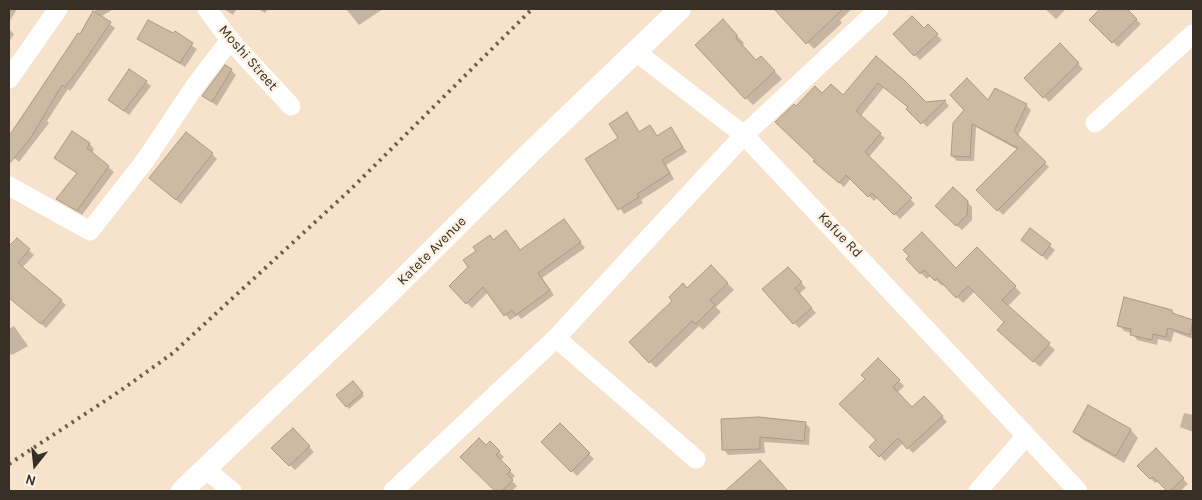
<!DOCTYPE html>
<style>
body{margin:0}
#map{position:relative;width:1202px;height:500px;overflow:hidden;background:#f7e3cb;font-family:Karla,sans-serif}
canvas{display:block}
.frame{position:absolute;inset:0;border:10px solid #383027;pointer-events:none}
.north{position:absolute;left:10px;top:440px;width:50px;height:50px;-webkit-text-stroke:4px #fef2e3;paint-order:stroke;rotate:196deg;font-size:14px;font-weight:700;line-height:20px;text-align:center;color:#383027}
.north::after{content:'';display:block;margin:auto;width:18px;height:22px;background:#383027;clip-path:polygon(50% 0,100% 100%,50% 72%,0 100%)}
</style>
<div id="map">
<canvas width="1202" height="500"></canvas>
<div class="frame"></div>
<div class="north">N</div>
</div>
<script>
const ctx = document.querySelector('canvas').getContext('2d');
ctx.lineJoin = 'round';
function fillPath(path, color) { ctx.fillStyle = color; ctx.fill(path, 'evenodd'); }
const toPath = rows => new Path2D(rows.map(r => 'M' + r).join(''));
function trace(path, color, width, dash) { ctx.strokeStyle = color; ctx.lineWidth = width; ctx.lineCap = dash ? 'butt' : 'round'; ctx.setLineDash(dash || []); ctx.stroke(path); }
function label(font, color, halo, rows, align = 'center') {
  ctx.font = font + ' Karla,sans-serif'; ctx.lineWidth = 5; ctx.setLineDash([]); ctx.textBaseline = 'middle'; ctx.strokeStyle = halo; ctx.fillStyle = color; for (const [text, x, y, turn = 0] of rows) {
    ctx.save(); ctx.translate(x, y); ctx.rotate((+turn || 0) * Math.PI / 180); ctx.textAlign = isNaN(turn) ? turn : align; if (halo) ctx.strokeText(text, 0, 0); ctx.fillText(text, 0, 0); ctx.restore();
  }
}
fillPath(toPath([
 [9,9,17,9,9,22],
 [96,9,114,9,100,17,115,28,70,91,68,89,47,121,49,123,19,162,9,154,9,137,80,36],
 [224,9,237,9,233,15],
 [258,9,268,9,265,13],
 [346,9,383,9,359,25],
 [775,9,852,9,840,20,842,23,814,49],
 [1045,9,1066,9,1056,19],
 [1100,9,1125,9,1141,24,1118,47,1090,20],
 [723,21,744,43,742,47,756,62,761,57,782,79,753,105,746,98],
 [928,26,942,40,920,60,895,34,924,30],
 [9,29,14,34,9,42],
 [175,33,197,49,185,67,139,39,173,35],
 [1060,45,1083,69,1049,102,1026,78],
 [876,58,926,104,945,101,949,106,927,127,909,108,884,87,860,117,885,138,869,157,915,204,900,219,878,197,874,201,851,178,844,187,820,166,796,108,822,95,843,97],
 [231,70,236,75,217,106,204,96],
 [146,82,151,86,129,115,109,100],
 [989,102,1026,105,1031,110,1018,136,1049,167,1003,215,978,190,1018,150,976,127,974,161,957,161,952,156,954,123],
 [626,114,640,133,650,127,658,137,670,129,687,152,666,165,674,179,641,200,643,203,624,214,587,160,620,138],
 [73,133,90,144,94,149,92,153,114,172,82,215,58,199,78,174,56,158],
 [212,154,217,159,181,204,155,183],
 [953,188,972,207,972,220,962,230,936,206],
 [564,221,585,248,542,278,554,295,521,319,518,315,510,320,488,292,472,308,450,286,494,241,510,237,521,251],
 [1031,230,1055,250,1047,260,1028,244],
 [17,239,34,255,22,268,66,305,46,328,9,297,9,247],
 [977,249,1021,293,1007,307,1055,350,1040,367,1005,336,1006,322,975,291,963,303,944,284,942,286,931,275,927,279,907,259,956,269],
 [711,267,734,290,716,307,721,312,703,330,699,326,656,368,630,342],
 [793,274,806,288,799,294,816,313,799,328,764,290],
 [1172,311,1177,316,1193,321,1193,339,1174,332,1171,342,1158,339,1157,345,1137,340,1132,333,1124,331,1119,325],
 [14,326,28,346,12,355,9,353,9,329],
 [878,359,904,386,897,393,912,409,929,402,947,422,913,453,903,443,885,461,871,447,878,440,867,379],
 [353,382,364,396,349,409,337,395],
 [1089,407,1131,430,1138,438,1124,463,1082,439,1075,432],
 [1184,413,1193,415,1193,432,1180,427],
 [722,420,805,423,810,428,809,445,764,442,765,453,728,455,724,450],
 [560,425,594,459,577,476,543,442],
 [293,430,314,452,295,470,273,448],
 [490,443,504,457,500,461,515,476,511,480,517,486,512,491,496,491,462,457,486,447],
 [1156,450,1188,484,1180,491,1168,491,1158,481,1155,483,1139,466],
 [765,467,787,491,728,491]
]), '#0003');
const building = toPath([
 [774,9,843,9,806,44,774,9],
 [1100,9,1127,9,1137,19,1112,43,1089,20,1100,9],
 [93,11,111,22,84,62,65,87,62,85,30,139,9,164,9,136,78,33,80,34,93,11],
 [912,16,924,28,928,24,938,34,914,56,893,34,912,16],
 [723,19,737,35,736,38,756,60,761,56,775,71,745,99,695,45,723,19],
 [148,20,173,33,175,31,193,43,180,63,137,39,148,20],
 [1060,43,1079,63,1043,98,1024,78,1060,43],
 [876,56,903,79,926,102,946,100,921,124,906,109,908,107,878,83,856,111,881,133,865,152,912,198,894,215,872,193,868,197,846,175,839,183,813,161,815,160,775,122,794,104,796,106,815,86,822,93,831,84,843,95,876,56],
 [225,65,232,69,212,102,202,96,225,65],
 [129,69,147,81,124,111,108,100,129,69],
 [967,78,988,100,995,88,1027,104,1014,131,1046,162,997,211,976,190,1018,148,972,124,970,157,951,156,953,123,964,110,950,95,967,78],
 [627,112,639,132,650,125,657,136,671,127,683,147,662,160,670,173,637,194,639,197,618,210,585,159,618,138,609,124,627,112],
 [72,131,90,143,87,148,109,166,77,211,56,199,77,173,54,158,72,131],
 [186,132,213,153,176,200,149,178,186,132],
 [953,187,968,201,967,215,956,226,935,206,953,187],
 [564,219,581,242,538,273,550,290,516,315,512,310,504,316,483,287,466,304,449,286,468,267,463,260,476,251,473,247,490,235,493,240,506,230,520,250,564,219],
 [1030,228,1051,244,1042,256,1021,240,1030,228],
 [922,232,956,268,977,247,1016,286,1002,300,1050,343,1033,362,997,330,1004,322,968,286,956,298,937,278,935,281,924,270,920,274,906,259,909,256,903,250,922,232],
 [17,238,30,249,18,263,62,300,41,324,9,298,9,246,17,238],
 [711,265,728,283,710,300,715,305,696,324,692,321,649,363,629,342,672,301,669,297,683,283,687,288,711,265],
 [788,267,802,282,795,288,812,308,793,324,762,289,788,267],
 [1124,297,1172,310,1172,313,1193,320,1190,335,1168,328,1166,337,1153,334,1152,340,1130,335,1131,329,1117,326,1124,297],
 [878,358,900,380,893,387,912,407,924,396,943,416,907,449,898,438,879,457,869,447,876,440,839,404,865,379,861,375,878,358],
 [353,381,363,393,346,407,336,395,353,381],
 [1088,405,1131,429,1116,456,1073,432,1088,405],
 [759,417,806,422,804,441,760,437,760,449,722,450,721,419,759,417],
 [560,423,590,453,571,472,541,442,560,423],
 [293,428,310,446,289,466,271,448,293,428],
 [479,438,486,445,490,441,500,451,496,455,511,470,507,474,513,480,502,491,495,491,460,457,479,438],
 [1156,448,1184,478,1170,491,1167,491,1153,477,1150,479,1137,466,1156,448],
 [760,460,788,491,725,491,760,460]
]);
fillPath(building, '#cdbaa3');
trace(building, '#ac9982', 1);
trace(toPath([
 [207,9,230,40,291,106],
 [636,52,744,135,1078,491],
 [9,79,58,9],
 [1095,123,1193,34],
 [9,186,90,231,144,162,195,86,230,40],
 [556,338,696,459],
 [205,469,232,491],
 [393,491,556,338,744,135,879,9],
 [978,491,1026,436]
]), '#fff', 19);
trace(toPath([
 [182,491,383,299,532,151,680,9]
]), '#fff', 22);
trace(toPath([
 [9,464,120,391,173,353,350,190,532,9]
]), '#695e51', 4, [2.5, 5]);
label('14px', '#383027', '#fef2e3', [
 ["Moshi Street",248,58,49],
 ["Kafue Rd",840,235,46],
 ["Katete Avenue",432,251,-45]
]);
</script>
